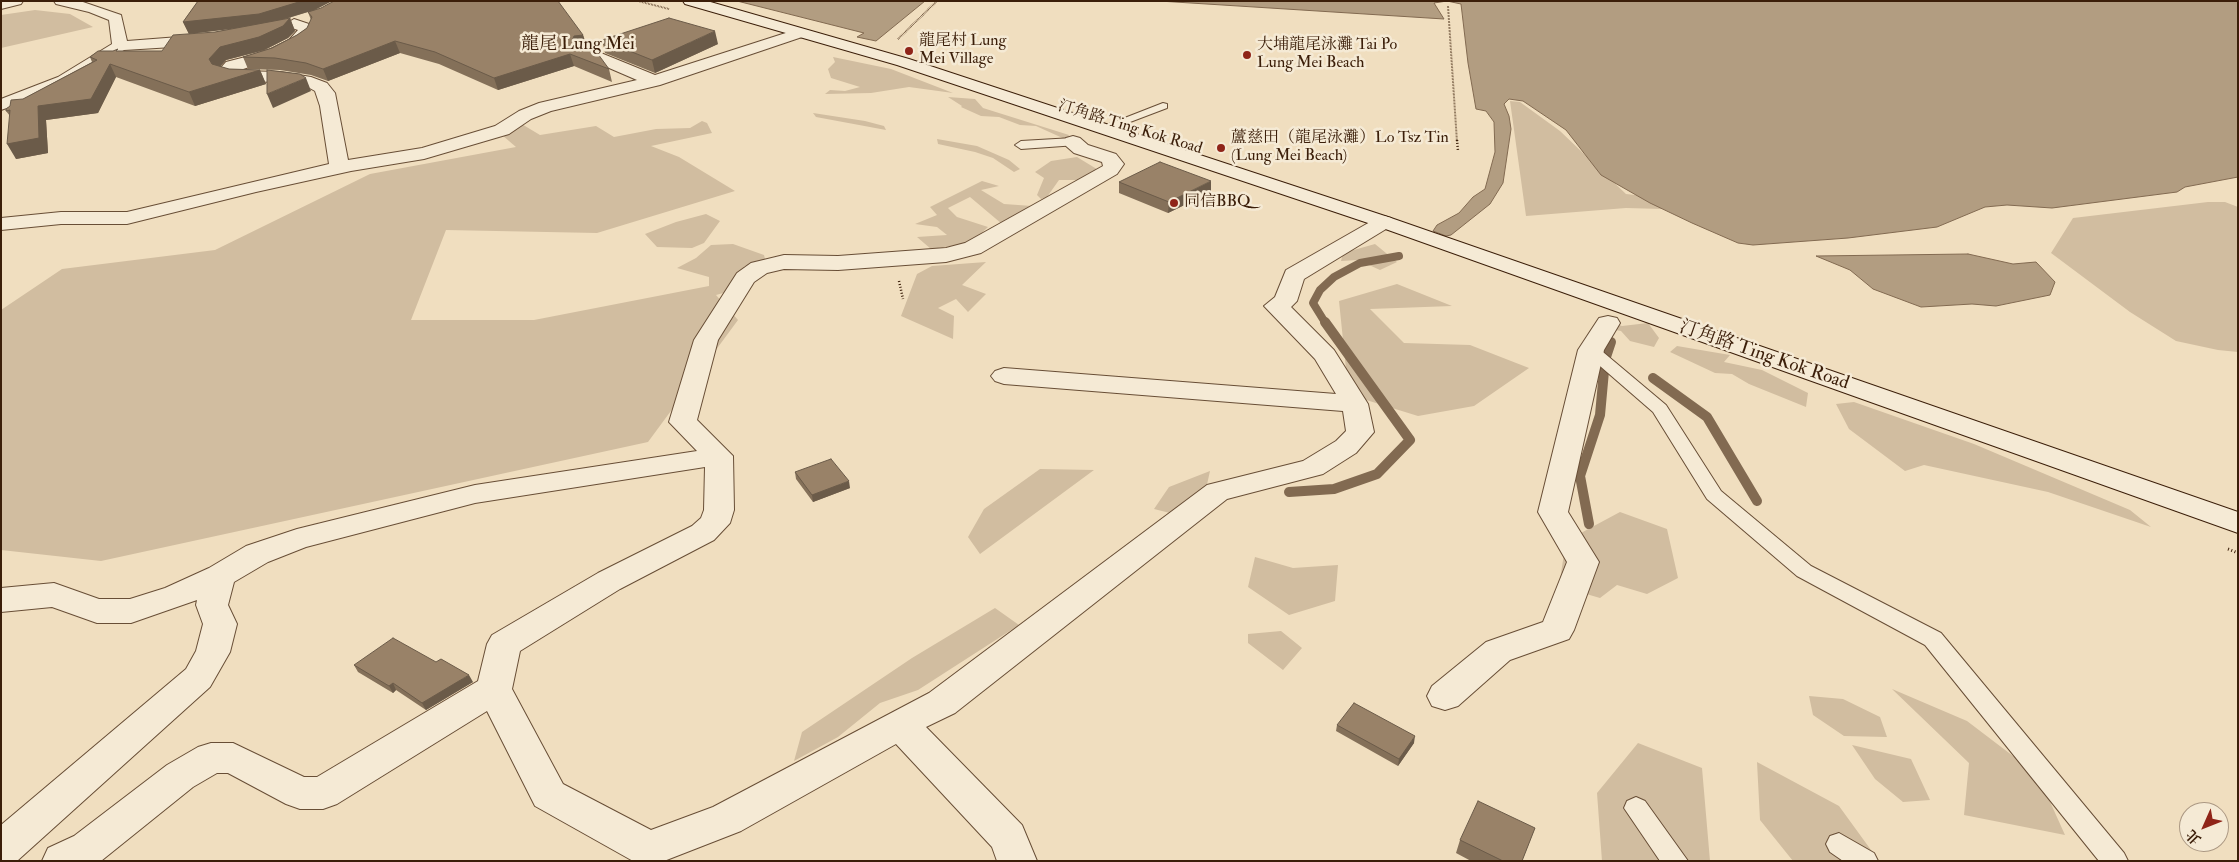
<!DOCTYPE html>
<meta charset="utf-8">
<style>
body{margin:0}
#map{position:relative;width:2239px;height:862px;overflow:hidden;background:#f0debf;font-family:"IM FELL Double Pica","Noto Serif TC",serif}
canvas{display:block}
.frame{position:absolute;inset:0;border:2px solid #3b1e09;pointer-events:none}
.north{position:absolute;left:2179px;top:802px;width:50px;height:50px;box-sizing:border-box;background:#f5ead5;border:1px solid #ab9883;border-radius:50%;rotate:226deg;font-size:14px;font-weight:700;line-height:20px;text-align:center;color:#3b1e09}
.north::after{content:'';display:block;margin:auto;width:18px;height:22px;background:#8f2418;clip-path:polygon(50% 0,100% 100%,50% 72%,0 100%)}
</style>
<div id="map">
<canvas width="2239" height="862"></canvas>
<div class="frame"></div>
<div class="north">北</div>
</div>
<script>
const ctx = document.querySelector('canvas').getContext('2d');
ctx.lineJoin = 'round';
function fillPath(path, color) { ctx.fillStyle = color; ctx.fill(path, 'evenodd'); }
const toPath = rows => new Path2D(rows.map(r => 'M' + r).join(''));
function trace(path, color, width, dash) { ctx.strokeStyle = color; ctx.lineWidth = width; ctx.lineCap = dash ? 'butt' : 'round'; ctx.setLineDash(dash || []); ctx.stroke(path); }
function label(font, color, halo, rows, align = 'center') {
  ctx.font = font + ' "IM FELL Double Pica","Noto Serif TC",serif'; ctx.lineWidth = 5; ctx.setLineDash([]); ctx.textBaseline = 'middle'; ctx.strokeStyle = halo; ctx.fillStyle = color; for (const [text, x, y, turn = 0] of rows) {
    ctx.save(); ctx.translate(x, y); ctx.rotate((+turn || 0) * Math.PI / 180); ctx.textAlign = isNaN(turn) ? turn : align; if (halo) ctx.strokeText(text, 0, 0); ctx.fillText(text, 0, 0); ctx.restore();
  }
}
fillPath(toPath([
 [35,10,70,14,93,27,1,48,1,15],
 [833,57,891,69,953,93,909,87,871,93,825,94,830,90,845,91,860,87,831,78,828,69,835,62],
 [948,97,975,99,983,108,1069,135,1067,140,1036,126,1020,125,999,117,981,116,961,107,962,106],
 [1510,101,1520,102,1560,131,1626,194,1644,196,1663,209,1626,208,1526,216],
 [813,113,865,121,884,126,886,130,816,117],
 [702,121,707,123,712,133,651,146,679,157,735,191,597,233,446,230,411,320,534,320,709,286,709,277,677,268,696,258,711,245,733,244,764,255,768,271,744,266,752,285,716,295,738,320,648,442,101,561,1,550,1,310,62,269,215,250,370,174,516,147,495,129,520,123,540,135,596,126,614,137,656,129,690,128],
 [937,139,977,146,1009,160,1020,169,1014,172,993,158,975,152,938,144],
 [1077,157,1100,171,1088,180,1059,180,1047,197,1041,199,1037,195,1044,178,1035,172,1051,161],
 [982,181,999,186,981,190,1004,204,1032,206,1028,226,1008,229,970,197,948,208,957,217,988,227,971,243,931,249,917,237,947,235,937,227,915,224,937,215,930,207],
 [2208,202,2225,202,2238,207,2238,352,2218,350,2176,341,2130,312,2051,253,2073,218],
 [706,214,720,221,704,243,692,248,657,247,645,234,676,222],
 [1375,244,1397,262,1380,270,1358,260,1341,261,1343,253],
 [986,262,962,285,986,294,968,312,956,299,938,308,954,316,953,339,901,316,917,274,932,266],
 [1397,284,1452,306,1370,309,1404,343,1470,345,1529,368,1474,406,1418,416,1363,399,1346,369,1339,301],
 [1604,319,1622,326,1648,323,1659,338,1654,347,1630,341,1621,331,1599,327],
 [1677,346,1730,355,1724,362,1762,370,1808,393,1806,407,1749,384,1732,374,1715,373,1670,352],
 [1854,402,1974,444,2130,510,2151,527,2048,492,1924,465,1905,471,1849,429,1836,404],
 [1040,469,1094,470,980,554,968,537,984,509],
 [1210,471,1206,489,1170,513,1154,509,1169,487],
 [1620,512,1667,529,1678,578,1647,594,1617,585,1600,598,1559,586,1566,541],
 [1255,557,1293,568,1338,565,1335,601,1289,615,1248,587],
 [995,608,1019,625,918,690,880,703,838,737,794,761,802,732,912,658],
 [1281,631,1302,648,1283,670,1248,643,1248,634],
 [1892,689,1967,721,2038,775,2065,835,1964,815,1969,763],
 [1809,696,1843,699,1880,717,1887,737,1844,736,1813,715],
 [1638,743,1702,768,1710,861,1602,861,1597,793],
 [1852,745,1911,759,1930,800,1903,802,1875,779],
 [1757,762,1839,806,1879,861,1793,861,1760,820]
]), '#d1bda0');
const water = toPath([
 [737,1,925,1,876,41,857,37,864,33,737,1],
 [1159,1,2238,1,2238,177,2185,187,2177,192,2052,208,2007,205,1985,207,1937,227,1848,238,1753,245,1738,243,1692,223,1650,203,1601,175,1566,130,1523,101,1509,99,1504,104,1509,116,1511,129,1503,183,1490,204,1451,235,1446,236,1433,231,1437,225,1459,213,1473,197,1485,189,1495,152,1494,122,1486,111,1476,109,1468,63,1461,4,1447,1,1434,3,1444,19,1159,1],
 [1968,254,2013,264,2036,262,2055,282,2050,295,1996,306,1972,304,1921,307,1873,289,1850,270,1816,256,1968,254]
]);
fillPath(water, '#b29d81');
trace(water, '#826a51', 1);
trace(toPath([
 [1326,324,1313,303,1320,290,1334,277,1360,263,1399,256]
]), '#826a51', 8);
trace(toPath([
 [1653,378,1707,417,1757,501],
 [1289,492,1334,489,1377,474,1410,440,1325,322],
 [1589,524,1580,476,1600,415,1605,360,1611,342]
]), '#826a51', 10);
const service = toPath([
 [1163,103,1167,104,1167,108,1109,130,1101,130,1099,128,1163,103],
 [1073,138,1079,142,1077,145,1021,149,1015,145,1021,141,1073,138],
 [1591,345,1597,347,1666,405,1721,491,1811,566,1941,633,2124,853,2128,861,2099,861,1925,645,1797,576,1707,499,1653,412,1585,353,1583,350,1591,345],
 [1636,797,1645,801,1688,861,1660,861,1624,808,1627,801,1636,797],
 [1839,833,1874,853,1878,861,1843,861,1830,852,1826,844,1830,836,1839,833]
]);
const minor = toPath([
 [1,1,23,1,21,4,1,9,1,1],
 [54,1,80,1,121,15,127,41,205,35,213,40,205,45,124,50,70,85,1,110,1,99,58,77,112,44,109,20,89,12,56,4,54,1],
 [294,19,312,25,315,28,310,39,277,58,237,71,280,72,311,77,327,83,335,93,348,160,422,148,495,126,519,111,539,103,637,80,579,55,577,52,579,49,591,49,655,75,795,30,805,30,808,33,805,36,660,85,551,111,531,119,509,134,424,159,351,171,256,192,127,224,61,224,1,230,1,218,61,212,127,212,329,164,320,106,315,91,306,86,280,82,236,81,219,76,217,72,226,62,265,52,289,40,298,30,289,27,286,24,294,19],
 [1073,136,1080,138,1088,145,1116,154,1124,164,1117,174,981,253,946,262,838,270,784,269,767,273,754,282,718,340,697,420,733,456,734,510,730,523,714,540,620,589,520,651,512,689,563,784,651,830,713,807,929,693,1207,485,1303,461,1336,441,1346,431,1343,411,1004,384,995,381,991,376,995,371,1004,368,1336,394,1315,359,1264,306,1275,297,1286,270,1377,218,1384,216,1391,218,1395,222,1391,226,1304,279,1297,301,1291,307,1334,350,1368,404,1374,432,1356,453,1323,474,1227,499,955,713,926,727,1022,825,1037,861,997,861,992,847,896,744,741,831,664,861,633,861,535,806,487,711,337,804,323,809,300,809,286,804,228,773,217,773,193,787,101,861,42,861,48,848,74,836,167,765,198,747,211,743,233,743,304,777,317,777,478,681,487,644,492,635,598,573,692,526,701,518,704,510,705,467,475,503,306,547,268,562,234,582,228,605,237,624,230,652,210,687,17,861,1,861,1,825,186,669,196,651,203,624,196,605,197,600,131,623,97,623,52,607,1,612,1,588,54,583,99,599,130,599,165,588,209,568,246,546,297,529,475,485,697,451,669,422,694,340,737,273,751,263,784,255,838,256,946,248,965,243,1103,166,1102,162,1074,153,1066,146,1064,142,1066,138,1073,136],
 [1608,316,1617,318,1620,323,1604,350,1568,512,1599,562,1574,630,1569,639,1510,660,1458,706,1445,710,1432,706,1427,696,1432,686,1486,642,1543,622,1567,562,1538,512,1578,350,1599,318,1608,316]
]);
const secondary = toPath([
 [683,1,707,1,909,59,1391,218,2238,512,2238,533,1377,226,897,65,685,4,683,1]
]);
trace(service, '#684e36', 2);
trace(minor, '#684e36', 2);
trace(secondary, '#3b1e09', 2);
trace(toPath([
 [638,1,669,9],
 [1448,6,1457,142],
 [898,39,937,1]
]), '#3b1e09', 2, [0.5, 1]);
trace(toPath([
 [1457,140,1458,151],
 [899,281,903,299]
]), '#3b1e09', 2.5, [1, 2]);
trace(toPath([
 [2228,549,2238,553]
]), '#3b1e09', 3, [1, 2.5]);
fillPath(service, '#f5ead5');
fillPath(minor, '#f5ead5');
fillPath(secondary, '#f5ead5');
fillPath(toPath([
 [198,1,332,1,315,10,583,35,587,47,582,48,609,69,612,82,574,66,498,90,439,64,400,53,328,81,311,75,280,70,248,69,243,57,262,51,226,60,220,67,229,69,260,70,266,84,195,106,116,77,98,113,46,120,48,153,16,159,10,116,6,111,23,99,92,62,90,57,119,51,162,51,215,32,235,28,189,34,183,22],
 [308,12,311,20,307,28,297,35,272,48,265,50,288,38,295,31,290,18,282,20],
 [602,40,718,44,655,73,605,53],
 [1119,182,1211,192,1168,213,1119,193],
 [795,472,850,488,813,502,796,479],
 [354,665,473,682,426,710,396,690,393,693,358,672],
 [1337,725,1414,743,1398,766,1336,731],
 [1535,828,1522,861,1471,861,1456,853,1460,840]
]), '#847059');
fillPath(toPath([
 [302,1,332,1,314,10,264,25,189,34,183,22],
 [290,18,295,31,288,38,264,50,226,60,215,72,209,59,220,47],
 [715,31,718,44,655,73,652,60],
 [583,35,587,47,577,48,572,41,574,36],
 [395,41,400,53,328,81,323,69],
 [570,54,574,66,498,90,494,78],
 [110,64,116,77,98,113,46,120,48,153,16,159,7,144,38,106],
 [260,70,266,84,195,106,189,92],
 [306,78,311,91,273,108,267,94],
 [1211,181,1211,192,1168,213,1169,202],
 [849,481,850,488,813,502,812,495],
 [469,675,473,682,426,710,422,703],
 [393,683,396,690,393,693,389,686],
 [1415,736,1414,743,1398,766,1399,759]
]), '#6b5b49');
const building = toPath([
 [198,1,302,1,259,14,183,22,198,1],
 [334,1,558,1,583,35,574,36,572,41,574,44,598,54,609,69,570,54,494,78,435,52,395,41,323,69,306,63,275,58,243,57,272,48,297,35,307,28,312,17,308,12,321,8,334,1],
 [290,18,283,26,259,37,220,47,209,59,212,64,229,69,260,70,189,92,110,64,91,99,38,106,39,138,7,144,10,110,6,111,6,109,10,106,11,100,23,99,97,60,90,57,98,51,113,51,118,49,116,51,162,51,173,35,215,32,290,18],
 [669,18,715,31,652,60,602,40,669,18],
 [267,70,300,74,306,78,267,94,267,70],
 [1160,162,1211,181,1169,202,1119,182,1160,162],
 [831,459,849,481,812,495,795,472,831,459],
 [393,638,436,662,441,659,469,675,422,703,393,683,389,686,354,665,393,638],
 [1354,703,1415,736,1399,759,1337,725,1354,703],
 [1478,801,1535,828,1522,861,1503,861,1460,840,1478,801]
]);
fillPath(building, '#998268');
trace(building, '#6b5b49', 1);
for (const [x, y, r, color] of [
 [909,51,5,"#8f2418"],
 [1247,55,5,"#8f2418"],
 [1221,148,5,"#8f2418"],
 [1174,203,5,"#8f2418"]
]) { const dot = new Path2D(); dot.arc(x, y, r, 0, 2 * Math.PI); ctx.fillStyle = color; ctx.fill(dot); trace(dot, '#f5ead5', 2); }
label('16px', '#3b1e09', '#f5ead5', [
 ["龍尾村 Lung",919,42],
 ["Mei Village",919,60],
 ["大埔龍尾泳灘 Tai Po",1257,46],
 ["Lung Mei Beach",1257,64],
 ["蘆慈田（龍尾泳灘）Lo Tsz Tin",1231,139],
 ["(Lung Mei Beach)",1231,157],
 ["同信BBQ",1184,203]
], 'left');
label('16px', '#3b1e09', '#f5ead5', [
 ["汀角路 Ting Kok Road",1130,128,17]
]);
label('18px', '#3b1e09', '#f5ead5', [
 ["龍尾 Lung Mei",578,45]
]);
label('19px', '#3b1e09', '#f5ead5', [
 ["汀角路 Ting Kok Road",1764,356,19]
]);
</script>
